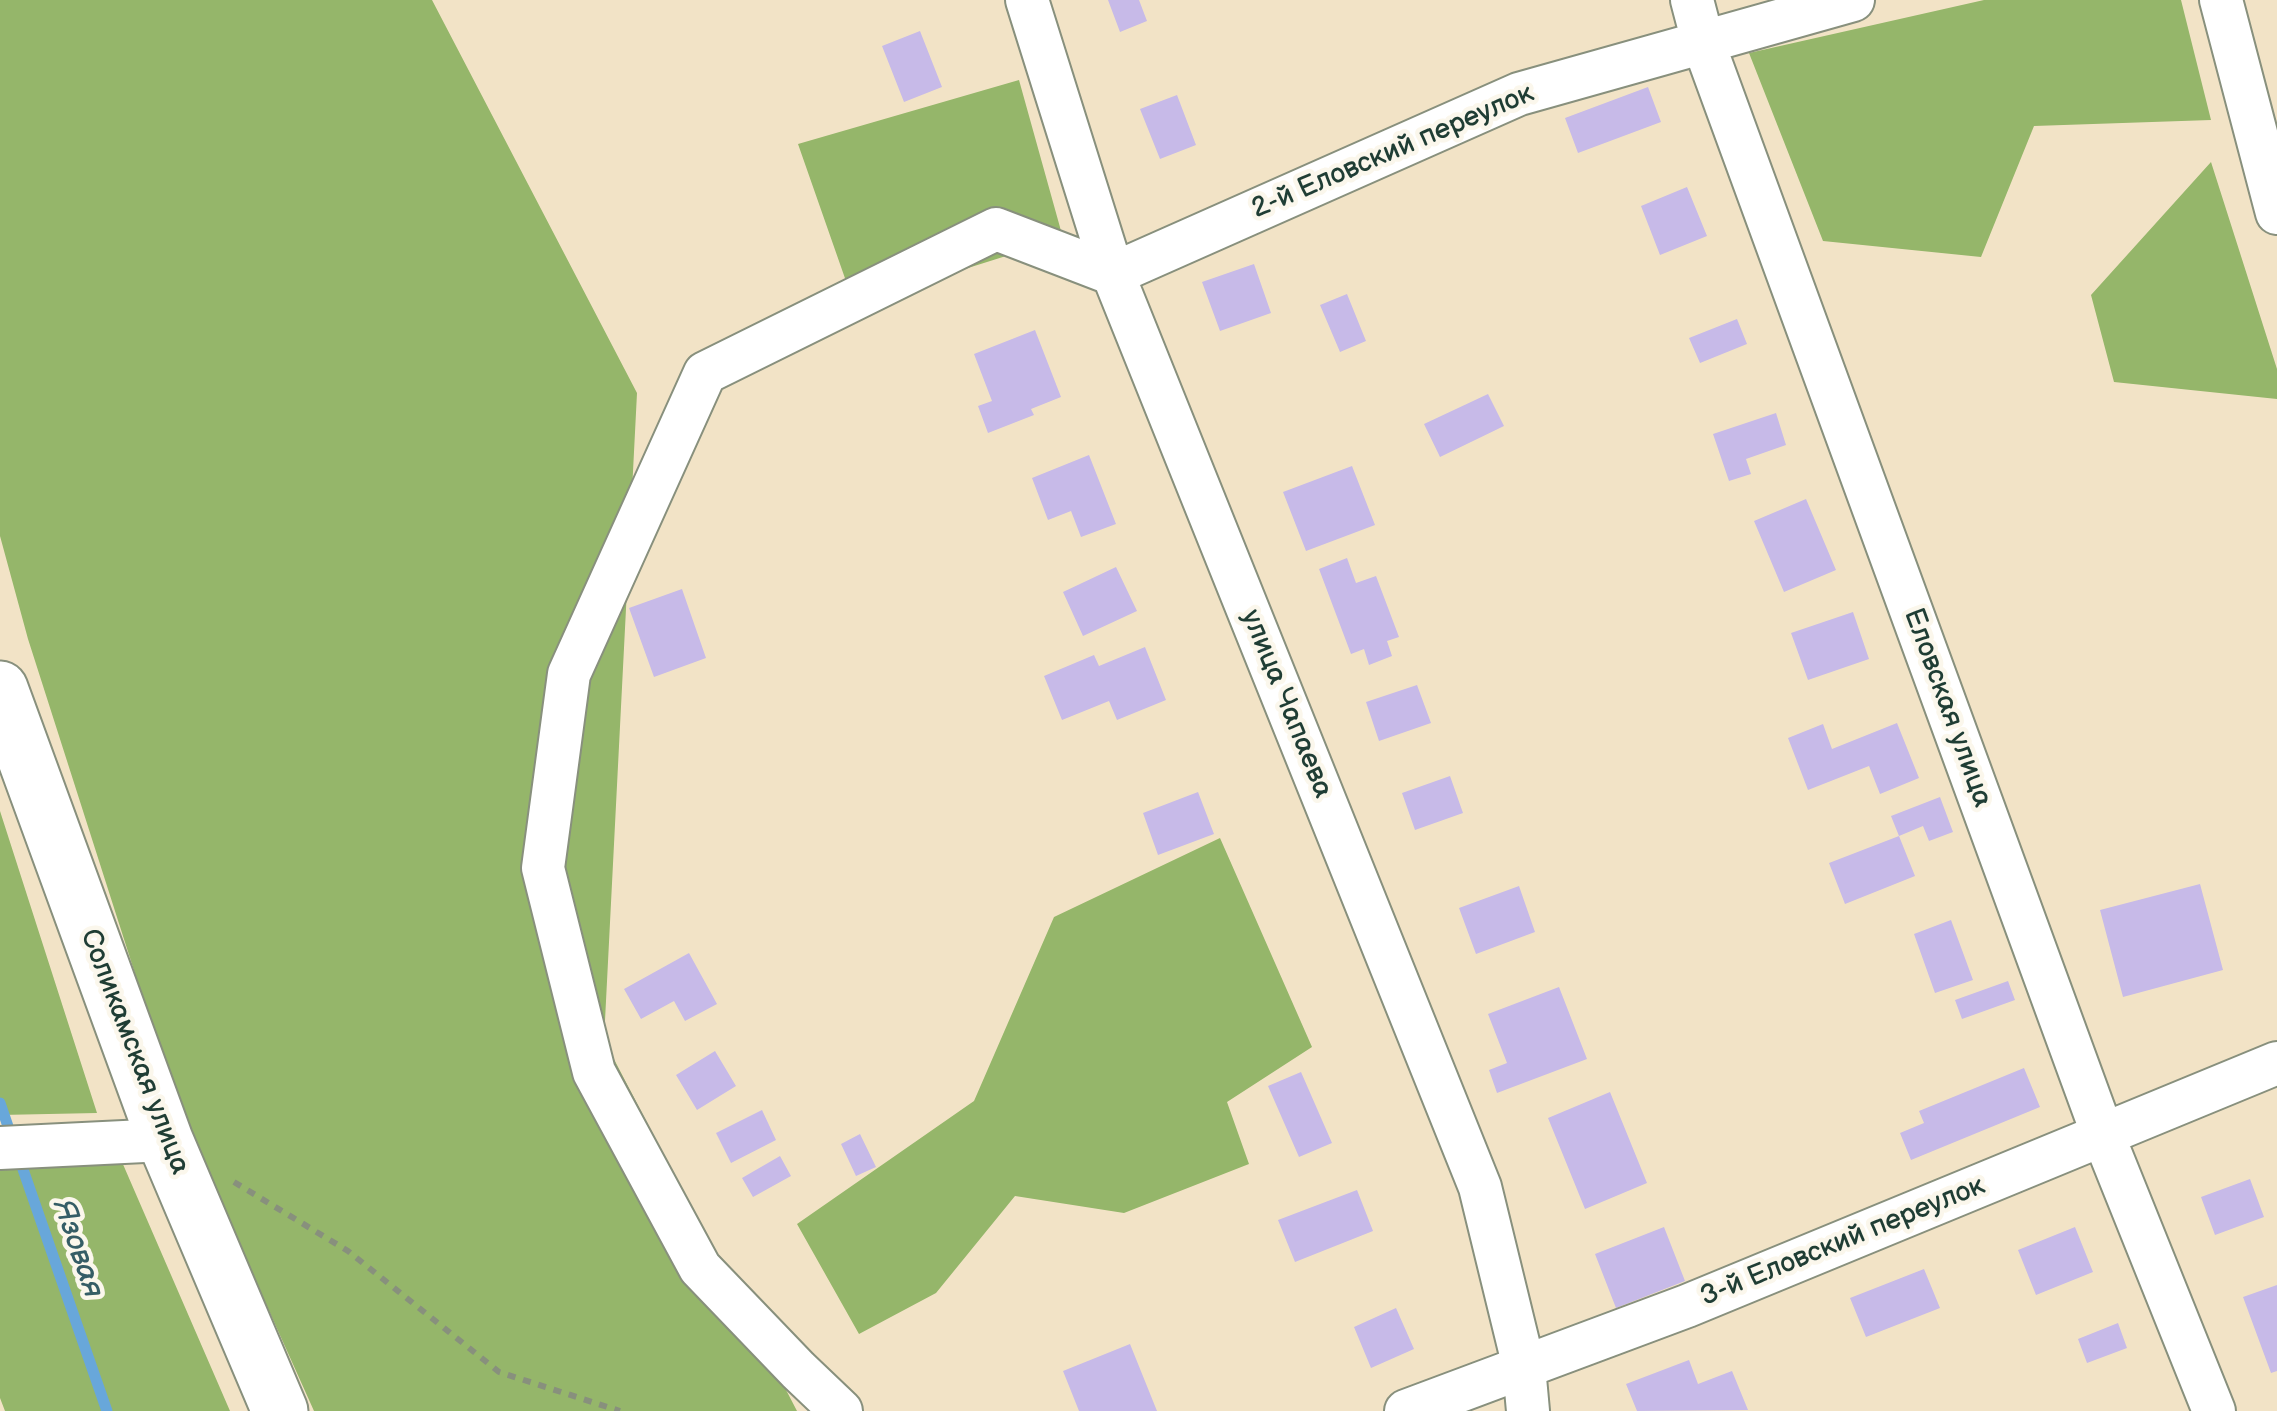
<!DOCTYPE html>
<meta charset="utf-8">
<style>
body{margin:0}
canvas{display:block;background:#f2e3c6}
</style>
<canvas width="2277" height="1411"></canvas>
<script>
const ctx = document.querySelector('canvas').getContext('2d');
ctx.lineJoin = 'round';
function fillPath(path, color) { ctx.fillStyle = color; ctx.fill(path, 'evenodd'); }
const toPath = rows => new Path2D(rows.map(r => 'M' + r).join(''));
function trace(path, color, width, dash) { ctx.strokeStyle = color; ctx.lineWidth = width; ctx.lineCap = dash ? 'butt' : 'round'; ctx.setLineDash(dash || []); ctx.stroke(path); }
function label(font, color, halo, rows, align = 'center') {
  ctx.font = font + ' "Balsamiq Sans",sans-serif'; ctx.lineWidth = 9; ctx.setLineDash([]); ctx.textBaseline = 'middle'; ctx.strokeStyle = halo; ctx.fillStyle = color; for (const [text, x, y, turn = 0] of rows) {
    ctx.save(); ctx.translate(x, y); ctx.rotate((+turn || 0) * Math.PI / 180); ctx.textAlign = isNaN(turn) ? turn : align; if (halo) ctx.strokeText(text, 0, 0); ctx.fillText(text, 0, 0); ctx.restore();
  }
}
fillPath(toPath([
 [0,0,432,0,637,393,604,1040,797,1411,314,1411,178,1108,28,639,0,536],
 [1984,0,2181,0,2211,120,2034,126,1981,257,1823,241,1749,53],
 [1019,80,1063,238,854,304,798,144],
 [2211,162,2277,369,2277,399,2114,382,2091,295],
 [0,811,97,1113,0,1115],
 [1220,838,1312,1047,1227,1102,1249,1164,1124,1213,1015,1196,936,1293,859,1334,797,1224,974,1101,1054,917],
 [122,1162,230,1411,5,1411,0,1398,0,1170]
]), '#95b66a');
trace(toPath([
 [0,1103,12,1138],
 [18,1155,107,1411]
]), '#68a7da', 11);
fillPath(toPath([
 [1108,0,1139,0,1147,21,1120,32],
 [920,31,942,87,904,102,882,46],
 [1648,87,1661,122,1578,153,1565,118],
 [1177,95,1196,145,1160,159,1140,109],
 [1687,187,1707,236,1660,255,1641,206],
 [1254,264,1271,313,1220,331,1202,282],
 [1347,294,1366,341,1340,352,1320,305],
 [1737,319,1747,344,1700,363,1689,338],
 [1035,330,1061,397,1031,409,1034,415,988,433,978,406,992,401,974,354],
 [1488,394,1504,426,1440,457,1424,424],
 [1776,413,1786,445,1746,459,1751,474,1729,481,1713,434],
 [1089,455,1116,524,1081,537,1071,511,1048,520,1032,478],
 [1352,466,1375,525,1306,551,1283,492],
 [1806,499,1836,570,1784,592,1754,521],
 [1347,558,1356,583,1376,576,1399,637,1387,641,1392,656,1369,665,1364,649,1351,654,1319,569],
 [1116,567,1137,611,1083,636,1063,592],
 [682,589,706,658,654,677,629,608],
 [1853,612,1869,659,1808,680,1791,633],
 [1145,647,1166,700,1117,720,1109,701,1062,720,1044,676,1094,655,1099,666],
 [1417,685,1431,723,1379,741,1366,702],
 [1897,723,1919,778,1880,794,1869,766,1808,790,1788,738,1823,724,1832,749],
 [1450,776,1463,813,1415,830,1402,793],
 [1198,792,1214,834,1158,855,1143,813],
 [1940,797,1953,832,1929,841,1923,826,1899,836,1891,816],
 [1899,836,1915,876,1845,904,1829,863],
 [2200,884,2223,970,2123,997,2100,910],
 [1519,886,1535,932,1476,954,1459,908],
 [1951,920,1973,980,1935,993,1914,934],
 [689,953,717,1004,685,1021,674,1001,641,1019,624,989],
 [2008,981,2015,1000,1962,1019,1955,1000],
 [1559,987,1587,1059,1497,1093,1489,1070,1507,1063,1488,1014],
 [715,1051,736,1086,697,1110,676,1075],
 [2024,1068,2040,1107,1911,1160,1900,1133,1924,1123,1919,1111],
 [1301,1072,1332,1143,1299,1157,1268,1086],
 [1610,1092,1647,1183,1585,1209,1548,1118],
 [762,1110,776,1140,731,1163,716,1133],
 [860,1134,876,1167,856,1176,841,1144],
 [780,1156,791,1176,753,1197,742,1178],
 [2250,1179,2264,1217,2215,1235,2201,1197],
 [1357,1190,1373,1231,1295,1262,1278,1220],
 [1664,1227,1685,1281,1616,1308,1595,1254],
 [2075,1227,2093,1272,2036,1295,2018,1250],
 [1924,1269,1940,1308,1866,1337,1850,1298],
 [2277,1285,2277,1371,2271,1373,2243,1297],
 [1396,1308,1414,1349,1371,1368,1354,1327],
 [2118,1323,2127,1348,2087,1363,2078,1339],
 [1130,1344,1157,1411,1079,1411,1063,1371],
 [1689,1360,1698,1384,1732,1371,1748,1410,1637,1411,1626,1384]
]), '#c7bae8');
const minor = toPath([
 [1027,0,1113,274,1480,1187,1524,1367,1528,1411],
 [1692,0,1703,42,2103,1135,2214,1411],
 [2221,0,2277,213],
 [0,1148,165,1140],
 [841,1411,798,1370,700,1268,594,1072,543,868,569,674,705,373,996,229,1113,274,1519,94,1853,0],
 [1406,1411,1687,1306,2277,1063]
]);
const major = toPath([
 [0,689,165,1140,280,1411]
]);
trace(minor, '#88907d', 46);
trace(major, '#88907d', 59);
trace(toPath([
 [234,1182,348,1251,499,1372,620,1411]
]), '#88907d', 6, [8, 8]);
trace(minor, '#fff', 42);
trace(major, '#fff', 55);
label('28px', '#1f3d34', '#fbf7ec', [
 ["2-й Еловский переулок",1393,152,-23],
 ["улица Чапаева",1286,704,68],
 ["Еловская улица",1947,708,70],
 ["Соликамская улица",134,1052,69],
 ["3-й Еловский переулок",1843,1242,-22]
]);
label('italic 30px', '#355d66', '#fbf7ec', [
 ["Язовая",77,1249,71]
]);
</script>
